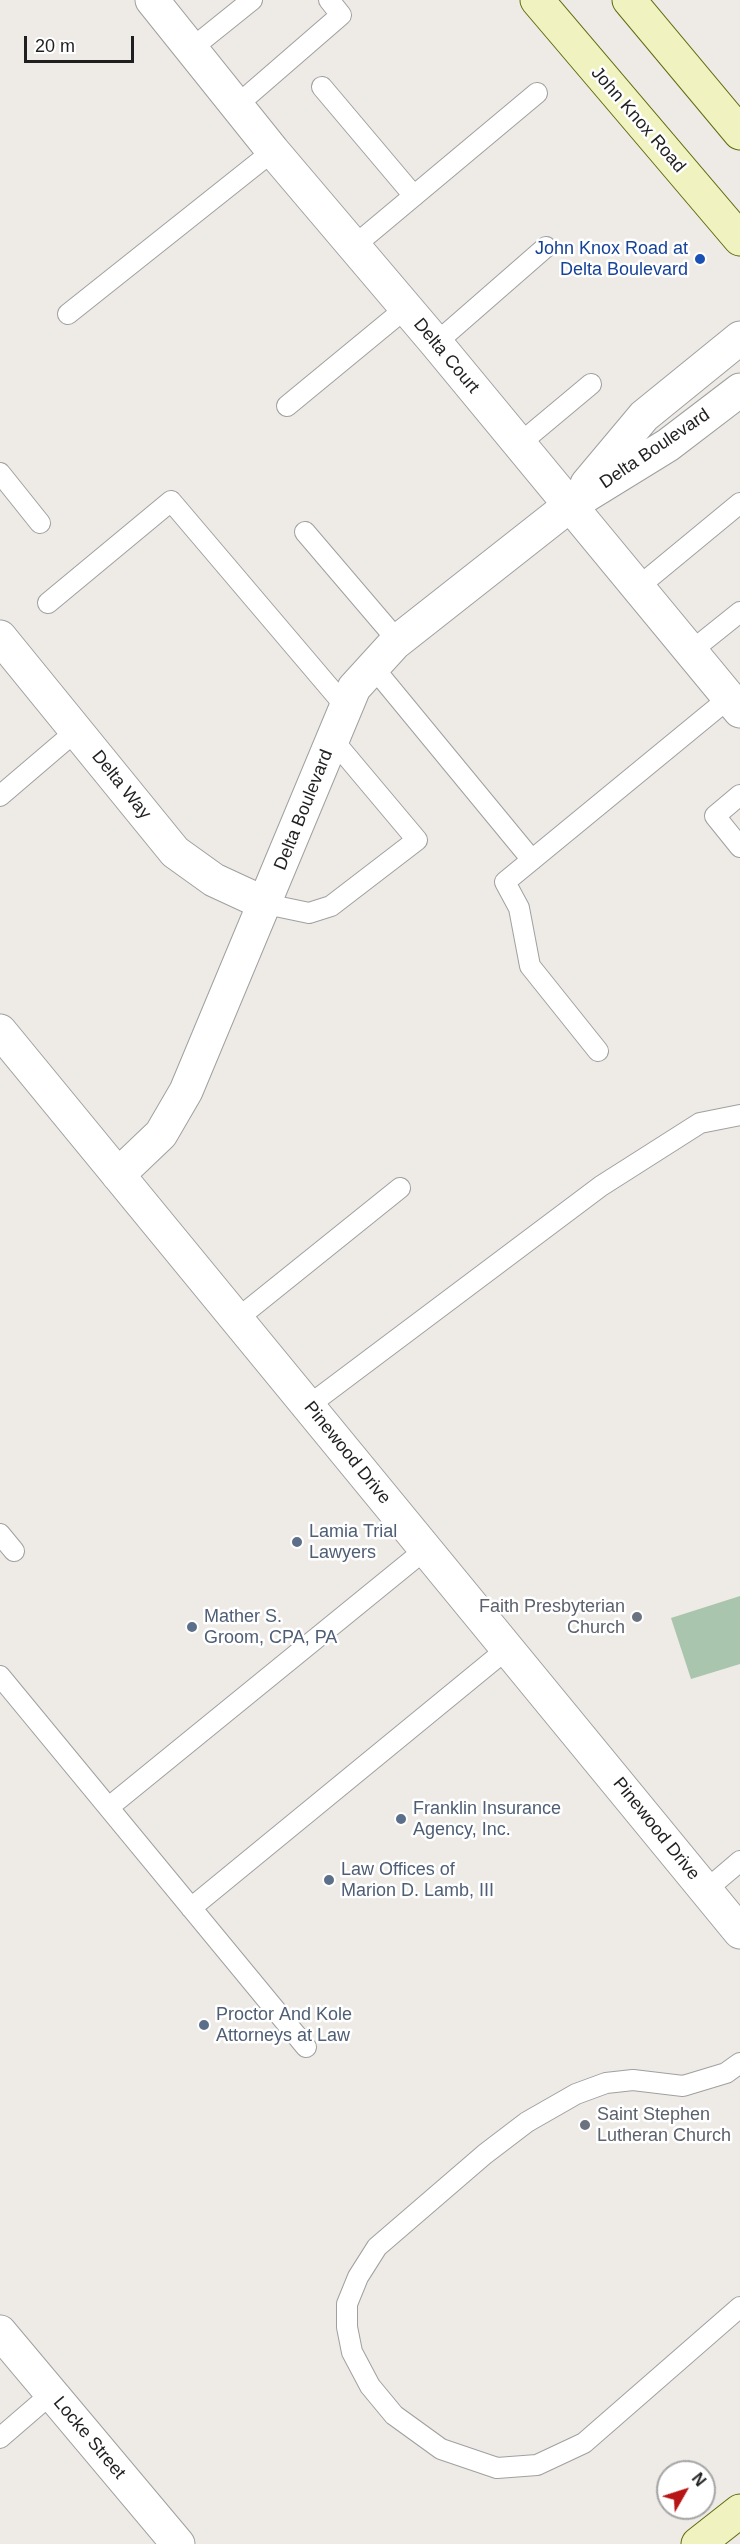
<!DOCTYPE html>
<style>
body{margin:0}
#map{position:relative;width:740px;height:2544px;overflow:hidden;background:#eeebe6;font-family:Helvetica,sans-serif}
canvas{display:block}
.north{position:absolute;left:656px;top:2460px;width:60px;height:60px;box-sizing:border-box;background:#fff;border:2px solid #a5a5a5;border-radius:50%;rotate:51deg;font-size:16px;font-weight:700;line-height:24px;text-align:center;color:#1f1f1f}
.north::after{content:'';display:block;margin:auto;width:21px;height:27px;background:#b81516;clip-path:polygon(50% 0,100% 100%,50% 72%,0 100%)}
.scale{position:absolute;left:24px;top:36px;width:110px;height:27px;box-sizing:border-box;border:3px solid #1f1f1f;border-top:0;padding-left:8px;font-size:18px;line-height:21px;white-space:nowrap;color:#1f1f1f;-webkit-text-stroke:4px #fff;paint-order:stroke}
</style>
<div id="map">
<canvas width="740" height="2544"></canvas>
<div class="north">N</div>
<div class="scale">20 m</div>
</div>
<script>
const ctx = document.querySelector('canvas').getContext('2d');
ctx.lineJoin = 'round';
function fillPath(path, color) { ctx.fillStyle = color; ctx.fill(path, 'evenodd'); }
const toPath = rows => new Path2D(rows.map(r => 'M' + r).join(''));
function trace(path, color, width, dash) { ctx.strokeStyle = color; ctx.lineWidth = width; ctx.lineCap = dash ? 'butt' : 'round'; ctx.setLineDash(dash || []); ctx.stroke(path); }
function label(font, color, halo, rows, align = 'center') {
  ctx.font = font + ' Helvetica,sans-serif'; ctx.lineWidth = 5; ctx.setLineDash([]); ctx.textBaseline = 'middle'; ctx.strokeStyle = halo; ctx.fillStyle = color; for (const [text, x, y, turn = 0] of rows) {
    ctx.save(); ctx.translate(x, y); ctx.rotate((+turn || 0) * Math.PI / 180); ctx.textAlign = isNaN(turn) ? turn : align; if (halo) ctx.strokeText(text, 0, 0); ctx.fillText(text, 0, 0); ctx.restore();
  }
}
fillPath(toPath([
 [740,1596,740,1664,691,1679,671,1618]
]), '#a9c5ad');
const lane = toPath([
 [191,49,252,0],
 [322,87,414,196],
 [236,106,341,15,329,0],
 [354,246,537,93],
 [68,314,273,151],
 [436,343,546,247],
 [287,406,406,308],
 [518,445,591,384],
 [0,473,40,523],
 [305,532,398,641],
 [637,588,740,503],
 [48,603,171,501,346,707],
 [690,652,740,612],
 [373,667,532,860],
 [740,795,715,816,740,847],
 [0,796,76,731],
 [266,904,309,913,331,906,417,840,333,740],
 [598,1051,530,966,519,908,505,882,729,698],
 [237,1319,400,1188],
 [308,1406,601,1186,700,1123,740,1115],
 [0,1534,14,1551],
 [0,1676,306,2047],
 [109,1807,426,1549],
 [706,1890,740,1861],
 [191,1908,507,1649],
 [740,2063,726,2073,683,2086,633,2080,606,2083,576,2094,527,2122,485,2154,377,2247,358,2277,347,2304,347,2327,352,2352,370,2386,394,2415,441,2449,497,2468,537,2465,584,2443,740,2307],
 [0,2438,51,2394]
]);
const street = toPath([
 [152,0,273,151,436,343,740,711],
 [587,484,644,416,740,338],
 [0,637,175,852,214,880,266,904],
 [0,1031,740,1932],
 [118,1175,161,1134,186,1091,354,688,395,643,569,506,668,445,740,390],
 [0,2332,178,2544]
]);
const secondary = toPath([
 [537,0,740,239],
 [629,0,740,133],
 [698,2544,740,2511]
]);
trace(lane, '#a0a0a0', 22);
trace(street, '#a0a0a0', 35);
trace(secondary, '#616b10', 35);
trace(lane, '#fff', 20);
trace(street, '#fff', 33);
trace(secondary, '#f0f3bf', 33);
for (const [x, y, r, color] of [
 [700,259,6,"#1a4fb4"],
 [297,1542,6,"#5c6f8a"],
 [637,1617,6,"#6b7280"],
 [192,1627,6,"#5c6f8a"],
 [401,1819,6,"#5c6f8a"],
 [329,1880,6,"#5c6f8a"],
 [204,2025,6,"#5c6f8a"],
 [585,2125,6,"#6b7280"]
]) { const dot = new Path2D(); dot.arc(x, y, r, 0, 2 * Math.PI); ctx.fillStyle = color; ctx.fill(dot); trace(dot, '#fff', 2); }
label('18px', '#1f1f1f', '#fff', [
 ["John Knox Road",638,120,49],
 ["Delta Court",446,356,50],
 ["Delta Boulevard",655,449,-34],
 ["Delta Way",121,785,51],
 ["Delta Boulevard",304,810,-68],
 ["Pinewood Drive",347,1453,51],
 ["Pinewood Drive",656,1829,51],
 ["Locke Street",89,2438,50]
]);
label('18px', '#164399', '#fff', [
 ["John Knox Road at",688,249],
 ["Delta Boulevard",688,270]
], 'right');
label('18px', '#4e5e75', '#fff', [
 ["Lamia Trial",309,1532],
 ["Lawyers",309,1553],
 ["Mather S.",204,1617],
 ["Groom, CPA, PA",204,1638],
 ["Franklin Insurance",413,1809],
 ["Agency, Inc.",413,1830],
 ["Law Offices of",341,1870],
 ["Marion D. Lamb, III",341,1891],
 ["Proctor And Kole",216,2015],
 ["Attorneys at Law",216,2036]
], 'left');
label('18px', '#5b616d', '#fff', [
 ["Faith Presbyterian",625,1607],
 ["Church",625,1628],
 ["Saint Stephen",597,2115,"left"],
 ["Lutheran Church",597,2136,"left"]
], 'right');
</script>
